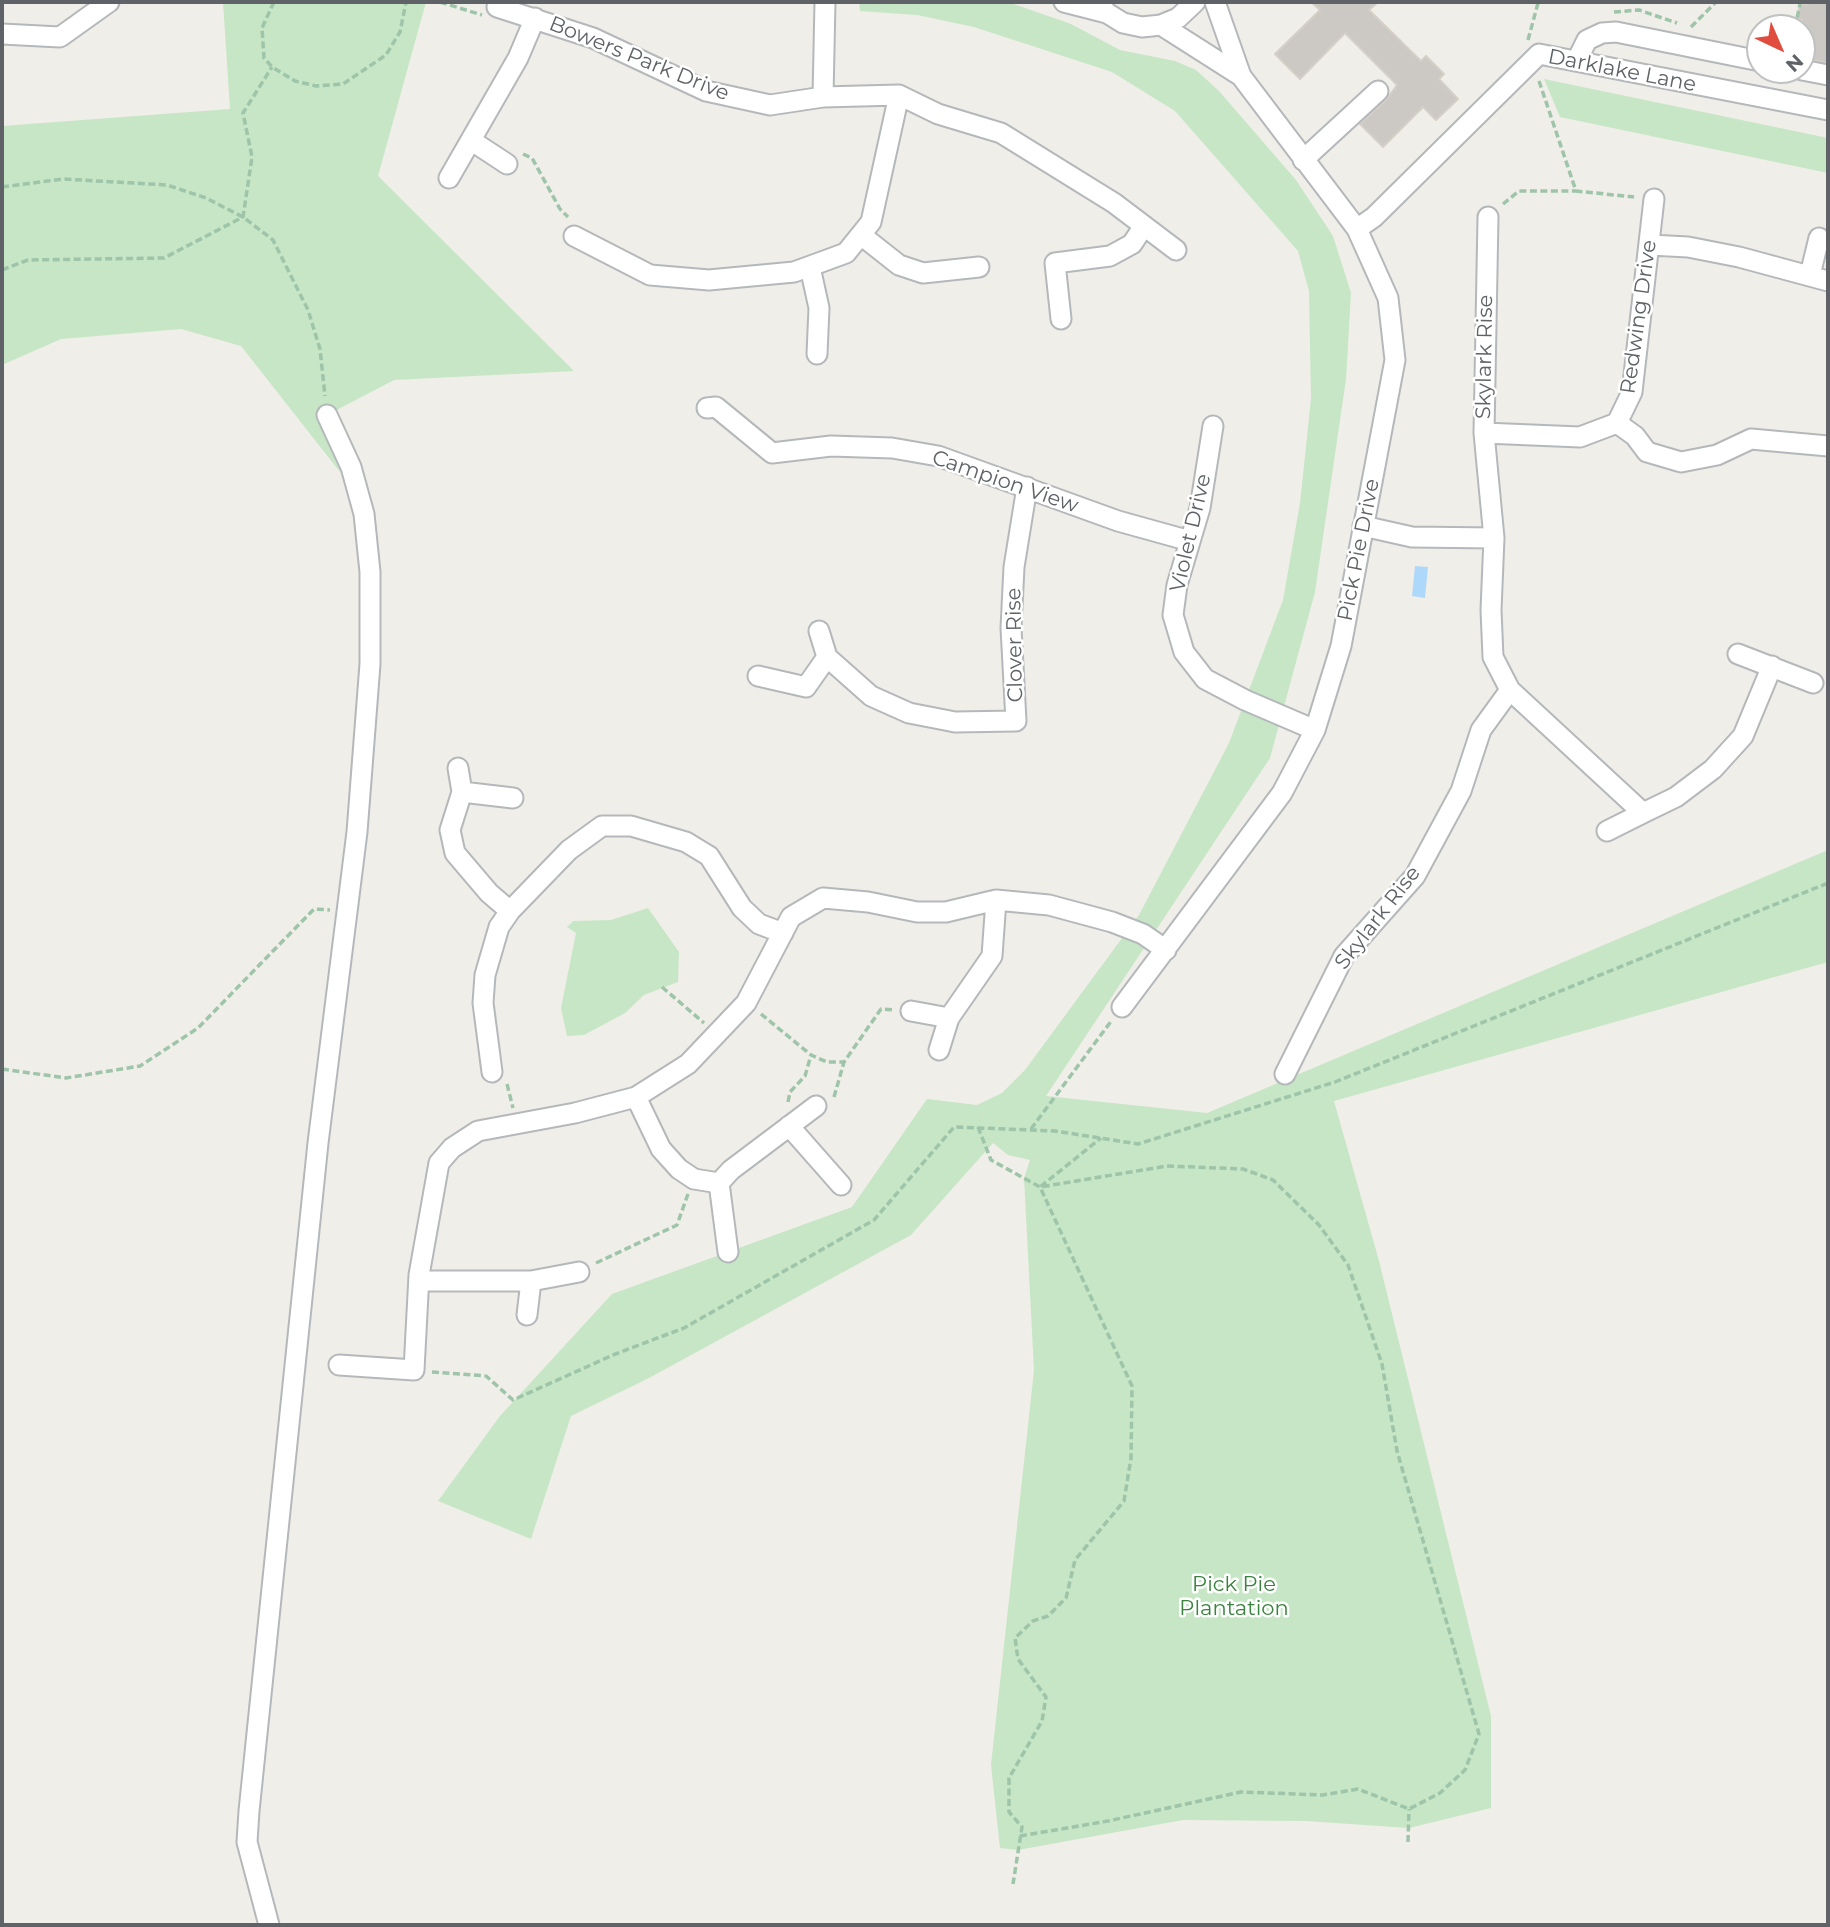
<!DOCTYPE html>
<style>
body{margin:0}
#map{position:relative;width:1830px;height:1927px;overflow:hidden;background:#f0eee8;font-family:Montserrat,sans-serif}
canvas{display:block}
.frame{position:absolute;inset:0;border:4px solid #5f6367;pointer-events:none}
.north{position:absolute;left:1746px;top:14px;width:70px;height:70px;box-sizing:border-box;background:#fff;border:2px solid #bfc1c2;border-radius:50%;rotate:136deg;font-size:19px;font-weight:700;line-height:28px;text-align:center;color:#5f6367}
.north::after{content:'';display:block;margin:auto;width:24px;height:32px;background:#e04c3e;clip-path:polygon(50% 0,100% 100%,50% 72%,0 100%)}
</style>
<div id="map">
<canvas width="1830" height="1927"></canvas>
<div class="frame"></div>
<div class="north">N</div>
</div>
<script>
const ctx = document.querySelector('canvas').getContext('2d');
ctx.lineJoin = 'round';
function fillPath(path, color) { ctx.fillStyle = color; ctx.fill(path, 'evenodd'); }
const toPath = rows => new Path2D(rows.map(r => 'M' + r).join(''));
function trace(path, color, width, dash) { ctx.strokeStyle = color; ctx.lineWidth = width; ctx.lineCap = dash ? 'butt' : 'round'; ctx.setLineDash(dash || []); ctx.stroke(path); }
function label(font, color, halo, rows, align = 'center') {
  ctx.font = font + ' Montserrat,sans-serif'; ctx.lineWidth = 5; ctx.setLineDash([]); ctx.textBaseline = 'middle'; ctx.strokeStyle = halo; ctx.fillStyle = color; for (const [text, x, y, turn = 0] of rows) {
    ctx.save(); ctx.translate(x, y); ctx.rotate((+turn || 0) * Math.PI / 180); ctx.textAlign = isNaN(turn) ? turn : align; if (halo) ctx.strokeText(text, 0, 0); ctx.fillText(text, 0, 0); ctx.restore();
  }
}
fillPath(toPath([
 [223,2,426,2,378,176,574,371,394,380,327,415,340,472,241,346,181,329,61,339,2,365,2,126,230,109],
 [859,2,1008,2,1071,24,1120,50,1175,61,1196,70,1219,91,1296,180,1333,236,1351,293,1346,379,1315,592,1270,758,1046,1096,1207,1113,1828,850,1828,962,1334,1101,1379,1261,1491,1716,1491,1808,1409,1828,1306,1821,1183,1820,1018,1850,1000,1848,991,1765,1034,1370,1024,1178,1030,1160,1008,1155,993,1143,911,1235,649,1378,571,1416,531,1539,438,1501,500,1416,612,1294,852,1207,927,1099,977,1105,1002,1093,1025,1070,1139,915,1229,743,1283,600,1300,503,1311,399,1309,291,1298,251,1175,111,1112,72,974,27,917,15,860,11],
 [1544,79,1828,138,1828,173,1560,117],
 [648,908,679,952,678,982,644,995,625,1013,584,1035,567,1036,561,1008,576,933,567,927,573,921,611,920]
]), '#c6e6c6');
fillPath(toPath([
 [1415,566,1428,567,1425,598,1412,596]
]), '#aed8fa');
const building = toPath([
 [1311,2,1378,2,1369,10,1421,61,1426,56,1444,74,1439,79,1458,99,1436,120,1423,107,1383,147,1360,124,1386,100,1397,85,1345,33,1300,79,1275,54,1320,10,1311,2],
 [1809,2,1828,2,1828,63,1802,58,1802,20,1797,19,1800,4,1808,5,1809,2]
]);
fillPath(building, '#ccc9c4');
trace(building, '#d5d0c6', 2);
const minor = toPath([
 [825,2,823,97,899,95,938,114,1001,133,1114,203,1176,250],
 [1064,2,1107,13],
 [1097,2,1107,13,1123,23,1142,27,1161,25,1178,18,1195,2],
 [497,7,593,38,706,91,770,105,823,97],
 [1161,25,1241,76],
 [2,34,60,37,109,2],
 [1577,60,1587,40,1602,33,1616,32,1760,61],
 [1802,70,1828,75],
 [472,141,507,164],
 [1303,160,1378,91],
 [449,178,518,58,535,18],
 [1357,229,1374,217,1539,54,1828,110],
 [861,235,899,265,923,273,979,267],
 [574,236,650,275,709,280,794,272,846,253,871,222,899,95],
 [1650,245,1688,247,1739,257,1828,281],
 [810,267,819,308,817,354],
 [1810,275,1819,238],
 [1061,319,1055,263,1110,256,1132,244,1144,226],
 [707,408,716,407,772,453,831,446,892,448,938,456,1118,521,1190,541],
 [1617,423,1635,436,1647,452,1681,462,1717,455,1751,439,1828,446],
 [1213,426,1200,508,1177,585,1173,615,1184,652,1205,679,1245,700,1315,730],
 [1484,433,1580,437,1617,423,1632,392,1654,199],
 [1363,526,1412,537,1494,538,1484,433,1488,217],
 [1494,538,1491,610,1493,657,1510,690,1643,813,1676,797,1713,769,1743,736,1772,666],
 [819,631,827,657,871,696,909,713,955,722,1016,721,1011,628,1014,567,1027,487],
 [1738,654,1813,683],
 [758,676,806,687,827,657],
 [458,768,462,792,450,830,455,853,489,893,510,911],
 [462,792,513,798],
 [1607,831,1643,813],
 [1122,1007,1282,793,1315,730,1341,646,1395,360,1388,298,1357,229,1241,76,1215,2],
 [911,1011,949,1018,992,956,996,900],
 [939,1050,949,1018],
 [492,1072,483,1003,485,975,499,927,510,911,569,850,602,826,631,826,686,842,709,856,742,908,759,924,783,933],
 [1285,1074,1344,956,1415,876,1461,791,1481,730,1510,690],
 [636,1097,661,1149,679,1169,694,1179,719,1183,731,1170,816,1106],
 [789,1126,841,1185],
 [719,1183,728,1252],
 [420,1281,531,1281,579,1272],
 [527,1315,531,1281],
 [339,1365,414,1370,419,1275,439,1163,452,1148,478,1131,575,1113,636,1097,688,1064,746,1003,791,917,823,898,868,902,917,912,946,912,996,900,1049,905,1112,922,1143,934,1166,950],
 [269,1925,247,1842,249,1811,318,1143,357,832,370,664,370,572,364,514,351,467,327,415]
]);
trace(minor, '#b5b8bb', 23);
trace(toPath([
 [274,2,262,28,264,58,272,67,295,81,316,86,343,84,386,55,400,32,406,2],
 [440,2,482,15],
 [1614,12,1639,10,1677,23],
 [1691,27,1716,2],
 [1795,28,1800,4],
 [1528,40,1538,3],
 [1539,81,1576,191,1634,197],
 [523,154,532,158,560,209,568,217],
 [2,187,63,179,167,185,206,198,243,217,273,240,308,310,320,349,325,396],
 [1503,204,1519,191,1576,191],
 [2,270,28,260,164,258,243,217,252,157,243,113,272,67],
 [662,987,704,1023],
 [761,1014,811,1055,827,1062,844,1062],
 [2,1069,66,1078,140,1066,198,1028,314,909,330,910],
 [507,1084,513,1108],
 [834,1097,844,1062,881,1009,894,1010],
 [788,1102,790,1092,805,1076,811,1055],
 [978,1127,991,1160,1040,1187,1132,1386,1131,1458,1124,1501,1075,1560,1066,1598,1048,1616,1033,1621,1015,1638,1018,1659,1046,1697,1042,1721,1009,1778,1009,1812,1022,1827,1013,1884],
 [1031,1129,1112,1020],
 [596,1263,677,1225,688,1194],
 [432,1372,486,1376,513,1400,613,1355,684,1328,874,1220,954,1127,1055,1131,1138,1144,1335,1082,1828,883],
 [1020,1836,1108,1821,1241,1792,1323,1795,1358,1789,1409,1809,1440,1793,1465,1770,1479,1734,1397,1451,1382,1364,1348,1265,1319,1225,1273,1180,1243,1169,1167,1166,1040,1187,1101,1138],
 [1408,1842,1409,1809]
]), '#9ec4a9', 3.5, [7, 3.5]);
trace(minor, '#fff', 19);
label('21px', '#5f6367', '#fff', [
 ["Bowers Park Drive",639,59,22],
 ["Darklake Lane",1622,71,11],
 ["Redwing Drive",1639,317,-82],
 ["Skylark Rise",1485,357,-89],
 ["Campion View",1005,482,19],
 ["Violet Drive",1191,533,-77],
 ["Pick Pie Drive",1359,550,-79],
 ["Clover Rise",1015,645,-91],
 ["Skylark Rise",1378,918,-52]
]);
label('21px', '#3a833e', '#fff', [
 ["Pick Pie",1234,1585],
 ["Plantation",1234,1609]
]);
</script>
